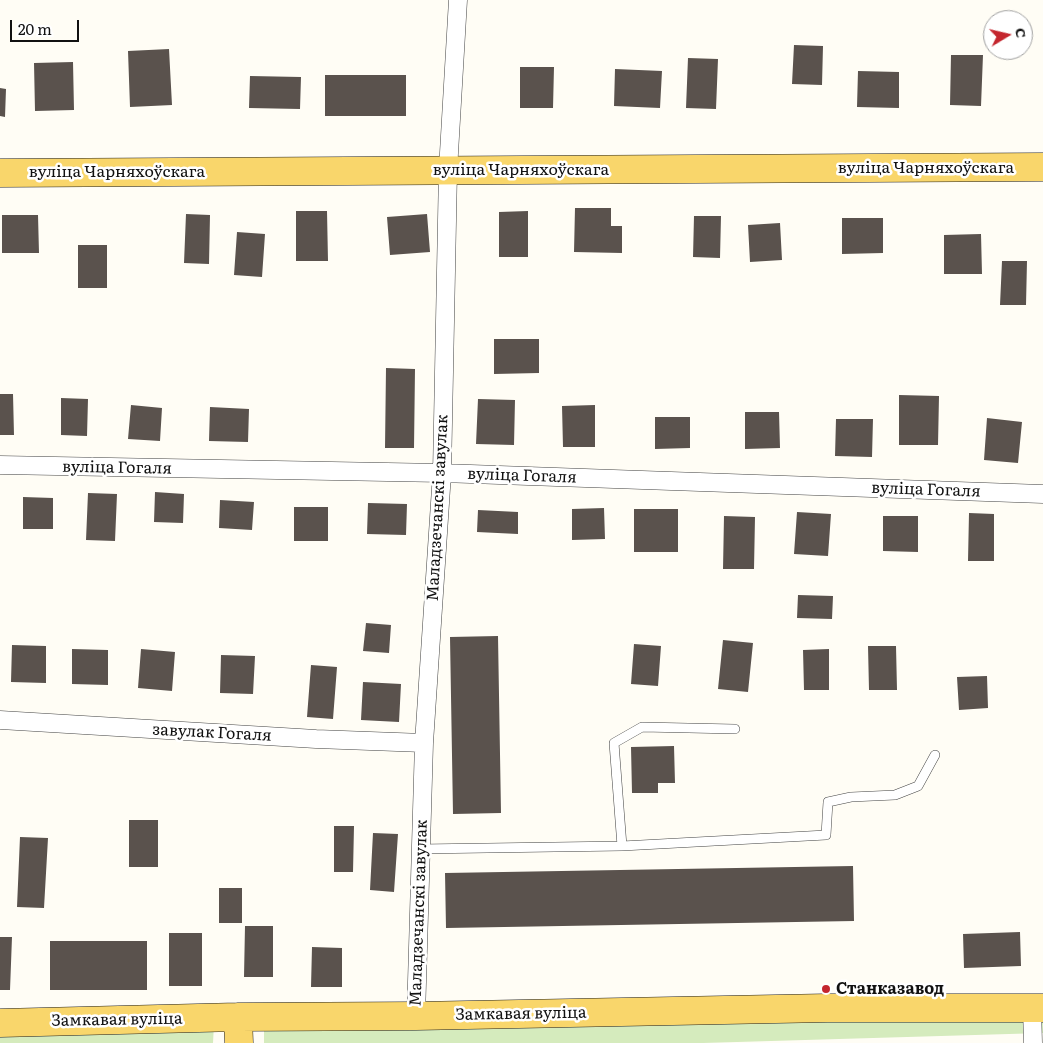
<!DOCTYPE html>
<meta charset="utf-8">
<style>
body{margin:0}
#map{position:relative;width:1043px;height:1043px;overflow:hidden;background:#fffdf5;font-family:Literata,serif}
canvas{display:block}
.north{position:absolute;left:983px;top:10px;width:50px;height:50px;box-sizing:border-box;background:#fff;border:1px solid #a0a0a0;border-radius:50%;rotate:81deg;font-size:14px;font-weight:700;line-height:20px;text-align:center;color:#111}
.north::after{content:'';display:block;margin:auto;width:18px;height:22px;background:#c4262e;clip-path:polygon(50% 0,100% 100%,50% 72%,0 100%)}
.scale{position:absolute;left:10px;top:20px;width:69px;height:22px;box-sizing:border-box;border:2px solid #111;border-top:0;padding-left:6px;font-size:15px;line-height:18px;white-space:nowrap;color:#111;-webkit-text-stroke:4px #fff;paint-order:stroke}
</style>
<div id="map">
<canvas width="1043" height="1043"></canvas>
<div class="north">С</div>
<div class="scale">20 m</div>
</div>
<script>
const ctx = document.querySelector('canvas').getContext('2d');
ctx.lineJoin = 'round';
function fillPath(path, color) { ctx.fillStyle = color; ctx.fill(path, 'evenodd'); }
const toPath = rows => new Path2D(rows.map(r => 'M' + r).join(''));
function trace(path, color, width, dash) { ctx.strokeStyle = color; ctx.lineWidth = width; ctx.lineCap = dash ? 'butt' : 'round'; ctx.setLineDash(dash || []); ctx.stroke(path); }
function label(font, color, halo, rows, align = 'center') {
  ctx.font = font + ' Literata,serif'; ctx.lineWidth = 5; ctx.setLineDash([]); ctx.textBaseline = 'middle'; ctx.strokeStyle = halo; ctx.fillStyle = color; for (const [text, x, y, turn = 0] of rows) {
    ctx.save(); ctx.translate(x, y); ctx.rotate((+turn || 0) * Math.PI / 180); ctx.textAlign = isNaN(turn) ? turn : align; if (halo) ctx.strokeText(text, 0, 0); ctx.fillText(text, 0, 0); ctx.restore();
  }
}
fillPath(toPath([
 [1043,1014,1043,1033,703,1043,264,1043,264,1030],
 [214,1024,213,1043,0,1043,0,1029]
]), '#d5ebbd');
fillPath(toPath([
 [794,45,823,46,822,85,792,84],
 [169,49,172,105,130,107,128,51],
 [951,55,983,55,981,106,950,105],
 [688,58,718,59,716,109,686,108],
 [73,62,74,110,35,111,34,63],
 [520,67,554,67,553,108,520,108],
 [615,69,662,71,660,108,614,106],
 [858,71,899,72,899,108,857,107],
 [325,75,406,75,406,116,325,116],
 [250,76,301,77,300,109,249,108],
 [0,88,6,89,5,117,0,116],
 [575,208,611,208,611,226,622,226,622,253,574,252],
 [296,211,327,211,328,261,296,261],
 [528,211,528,257,499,257,499,212],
 [186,214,210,215,209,264,184,263],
 [427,214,430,252,390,255,387,217],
 [2,215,38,215,39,253,2,253],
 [694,216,721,216,720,258,693,257],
 [842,218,883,218,883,253,842,254],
 [780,223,782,260,750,262,748,225],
 [237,232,265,234,262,277,234,275],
 [981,234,982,274,944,274,944,235],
 [78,245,107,245,107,288,78,288],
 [1002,261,1027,261,1026,305,1000,305],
 [494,339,539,339,539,373,494,374],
 [386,368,415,369,414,448,385,448],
 [0,394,13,394,14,435,0,435],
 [899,395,939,396,938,445,899,445],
 [61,398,88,399,87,436,61,435],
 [478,399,515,400,514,445,476,444],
 [131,405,162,408,160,441,128,439],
 [595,405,595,447,563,447,562,406],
 [210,407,249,409,248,442,209,441],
 [745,412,779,412,780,448,745,449],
 [655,417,690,417,690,448,655,449],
 [987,418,1022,422,1018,463,984,460],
 [836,419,873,419,872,457,835,456],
 [155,492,184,494,183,523,154,522],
 [88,493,117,494,115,541,86,540],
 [23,497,53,498,53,529,23,529],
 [220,500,254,502,252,530,219,528],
 [368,503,407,504,406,535,367,534],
 [294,507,328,507,328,541,294,541],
 [604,508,605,539,572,540,572,509],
 [634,509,678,509,678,552,634,552],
 [478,510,518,512,518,534,477,532],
 [797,512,831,514,828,556,794,554],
 [969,513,994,514,994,561,968,561],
 [724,516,755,517,754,569,723,569],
 [883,516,918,516,918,552,883,551],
 [798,595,833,596,832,619,797,618],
 [366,623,391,625,389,653,363,651],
 [498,636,501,813,453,814,450,637],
 [723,640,753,643,748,692,718,689],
 [634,644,661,646,658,686,631,684],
 [12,645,46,646,46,683,11,682],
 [868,646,896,646,897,690,869,690],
 [72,649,108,650,108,685,72,684],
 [141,649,175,652,172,691,138,688],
 [829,649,829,690,804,690,803,650],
 [221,655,255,656,253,694,220,693],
 [311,665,337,667,333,719,307,717],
 [987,676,988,708,959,710,957,677],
 [363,682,401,684,399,722,361,720],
 [674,746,675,783,658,783,658,793,632,793,631,747],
 [129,820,158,820,158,867,129,867],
 [334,826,354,826,353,872,334,872],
 [373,833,398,834,394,892,370,890],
 [20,837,48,838,44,908,17,907],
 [853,866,854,921,446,928,445,873],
 [219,888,242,888,242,923,219,923],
 [245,926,273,926,273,977,244,977],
 [1020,932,1021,966,964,968,963,934],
 [169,933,202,933,202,986,169,986],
 [0,937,12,937,10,990,0,990],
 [50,941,147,941,147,990,50,990],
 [312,947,342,948,342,987,311,987]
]), '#5a524d');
const lane = toPath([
 [622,846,614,743,642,727,735,729],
 [420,849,622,846,826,835,828,802,851,797,895,795,918,786,935,755]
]);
const street = toPath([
 [0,465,442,473,1043,494],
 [0,720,316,739,424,743],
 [1032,1008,1033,1043],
 [416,1016,424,743,442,473,448,170,458,0]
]);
const primary = toPath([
 [0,173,1043,167],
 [238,1017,239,1043],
 [0,1023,238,1017,416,1016,827,1008,1043,1008]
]);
trace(lane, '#444', 10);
trace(street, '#444', 19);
trace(primary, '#222', 29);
trace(lane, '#fff', 9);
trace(street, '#fff', 18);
trace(primary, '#f9d66b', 28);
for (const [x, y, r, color] of [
 [826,989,5,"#c4262e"]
]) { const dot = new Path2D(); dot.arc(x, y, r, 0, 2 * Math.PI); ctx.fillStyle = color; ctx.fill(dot); trace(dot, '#fff', 2); }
label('16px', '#111', '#fff', [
 ["вуліца Чарняхоўскага",926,168],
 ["вуліца Чарняхоўскага",521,170],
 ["вуліца Чарняхоўскага",117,172],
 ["вуліца Гогаля",117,468,1],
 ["вуліца Гогаля",522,476,2],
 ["вуліца Гогаля",926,490,2],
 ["Маладзечанскі завулак",438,508,-87],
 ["завулак Гогаля",212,733,3],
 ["Маладзечанскі завулак",419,913,-88],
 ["Замкавая вуліца",521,1014,-1],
 ["Замкавая вуліца",117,1020,-1]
]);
label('bold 16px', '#111', '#fff', [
 ["Станказавод",836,989]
], 'left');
</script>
